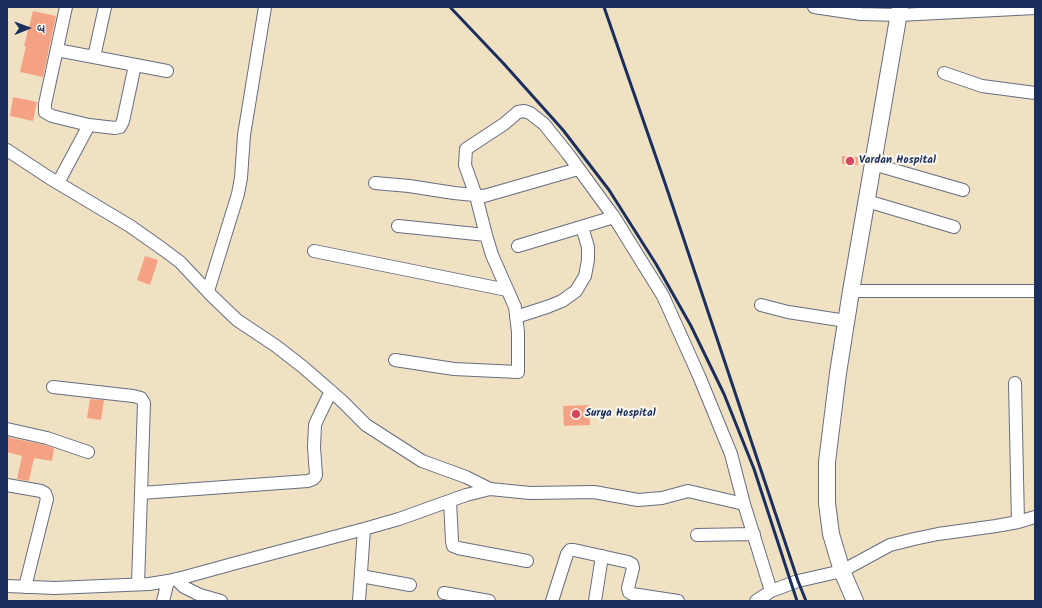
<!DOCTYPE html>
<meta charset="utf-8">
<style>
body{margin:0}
#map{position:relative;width:1042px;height:608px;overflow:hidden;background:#f1e1c3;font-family:Kalam,"Playpen Sans Deva",sans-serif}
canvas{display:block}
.frame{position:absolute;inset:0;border:8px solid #1b2f5e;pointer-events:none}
.north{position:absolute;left:8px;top:8px;width:40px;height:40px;-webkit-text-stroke:3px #fbf7ec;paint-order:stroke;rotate:89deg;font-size:11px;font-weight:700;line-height:16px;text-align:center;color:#1b2f5e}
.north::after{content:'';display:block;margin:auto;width:14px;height:18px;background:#1b2f5e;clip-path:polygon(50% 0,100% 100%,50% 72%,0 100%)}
</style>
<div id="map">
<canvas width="1042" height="608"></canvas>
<div class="frame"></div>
<div class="north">उ</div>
</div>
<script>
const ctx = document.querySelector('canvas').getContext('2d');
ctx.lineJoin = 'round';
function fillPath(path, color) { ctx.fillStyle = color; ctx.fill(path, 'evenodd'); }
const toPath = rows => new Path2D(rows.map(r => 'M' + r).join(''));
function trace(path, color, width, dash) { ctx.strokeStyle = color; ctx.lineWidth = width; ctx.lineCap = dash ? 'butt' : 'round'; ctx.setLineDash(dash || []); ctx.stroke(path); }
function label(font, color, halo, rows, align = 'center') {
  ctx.font = font + ' Kalam,sans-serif'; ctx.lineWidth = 4; ctx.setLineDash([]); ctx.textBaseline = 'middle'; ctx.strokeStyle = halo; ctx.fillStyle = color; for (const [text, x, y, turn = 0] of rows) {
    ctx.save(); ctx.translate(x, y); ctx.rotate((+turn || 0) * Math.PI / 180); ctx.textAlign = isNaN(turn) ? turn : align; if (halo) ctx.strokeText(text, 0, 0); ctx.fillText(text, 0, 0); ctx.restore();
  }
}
fillPath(toPath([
 [33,11,56,16,43,77,20,72,26,46,24,46],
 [13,97,37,102,33,121,10,116],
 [842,156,858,157,858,165,842,164],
 [145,256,158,260,150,285,137,280],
 [90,399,104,400,101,420,87,418],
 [589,405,590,425,564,426,563,406],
 [7,437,45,445,54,448,52,461,34,458,29,481,17,479,22,456,7,452]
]), '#f5a184');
const minor = toPath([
 [66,7,45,104,45,112,52,116,89,125,115,128,120,127,123,121,135,65],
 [814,7,861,14,899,15,1035,8],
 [57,50,167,71],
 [94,57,105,7],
 [944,73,982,86,1035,93],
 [7,150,48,177,130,226,164,250,180,262,212,296,237,320,276,346,303,367,342,401,366,425,422,461,466,477,490,489],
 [873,164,963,190],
 [58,183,89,125],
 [375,183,409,186,454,193,484,196,578,169],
 [867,201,954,227],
 [398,226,486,235],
 [518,246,614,217],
 [314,251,507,290],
 [208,291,238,194,241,178,244,135,265,7],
 [851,291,1035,291],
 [761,305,788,312,846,321],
 [516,317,547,307,562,301,576,291,585,276,588,260,588,247,582,227],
 [395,360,454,369,518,372,518,332,515,307,492,255,486,235,476,196,465,165,466,149,504,124,518,112,524,111,530,113,544,124,568,154,614,217,663,296,699,376,731,454,744,504,771,591],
 [1015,383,1018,522],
 [53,387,133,396,141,398,144,403,138,584],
 [7,429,47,438,88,452],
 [7,485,41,491,45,493,47,499,25,587],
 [141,493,308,481,313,479,315,477,316,475,314,447,315,425,317,420,331,391],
 [450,501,452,541,453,546,458,548,527,561],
 [697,535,754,534],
 [361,576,410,585],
 [176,579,184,587,200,595,221,601],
 [7,586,55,588,149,584,168,581,185,577,236,563,364,529,399,519,466,495,490,489,530,493,594,492,638,500,662,498,688,491,744,504],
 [444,593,489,601],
 [163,601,168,581],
 [359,601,364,529],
 [552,601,567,554,570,550,574,550,628,562,632,564,633,568,628,588,629,592,632,594,678,601],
 [595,601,602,556],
 [756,601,771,591,798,581,842,571,890,545,914,539,938,534,996,526,1018,522,1035,517]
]);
const major = toPath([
 [855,601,842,571,831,534,827,503,827,462,838,373,851,291,900,7]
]);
trace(minor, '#666d81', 14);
trace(major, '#666d81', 18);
trace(minor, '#fff', 12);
trace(major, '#fff', 16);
trace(toPath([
 [450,7,504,64,563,130,609,190,656,264,691,326,724,394,754,469,797,601],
 [604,7,666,186,798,581,806,601]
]), '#1b2f5e', 3);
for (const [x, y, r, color] of [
 [850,161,5,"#d1495b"],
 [576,414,5,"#d1495b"]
]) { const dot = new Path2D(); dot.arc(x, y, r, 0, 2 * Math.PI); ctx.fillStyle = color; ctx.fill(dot); trace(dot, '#fbf7ec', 1.5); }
label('bold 11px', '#1b2f5e', '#fbf7ec', [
 ["Vardan Hospital",859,161],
 ["Surya Hospital",585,414]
], 'left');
</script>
